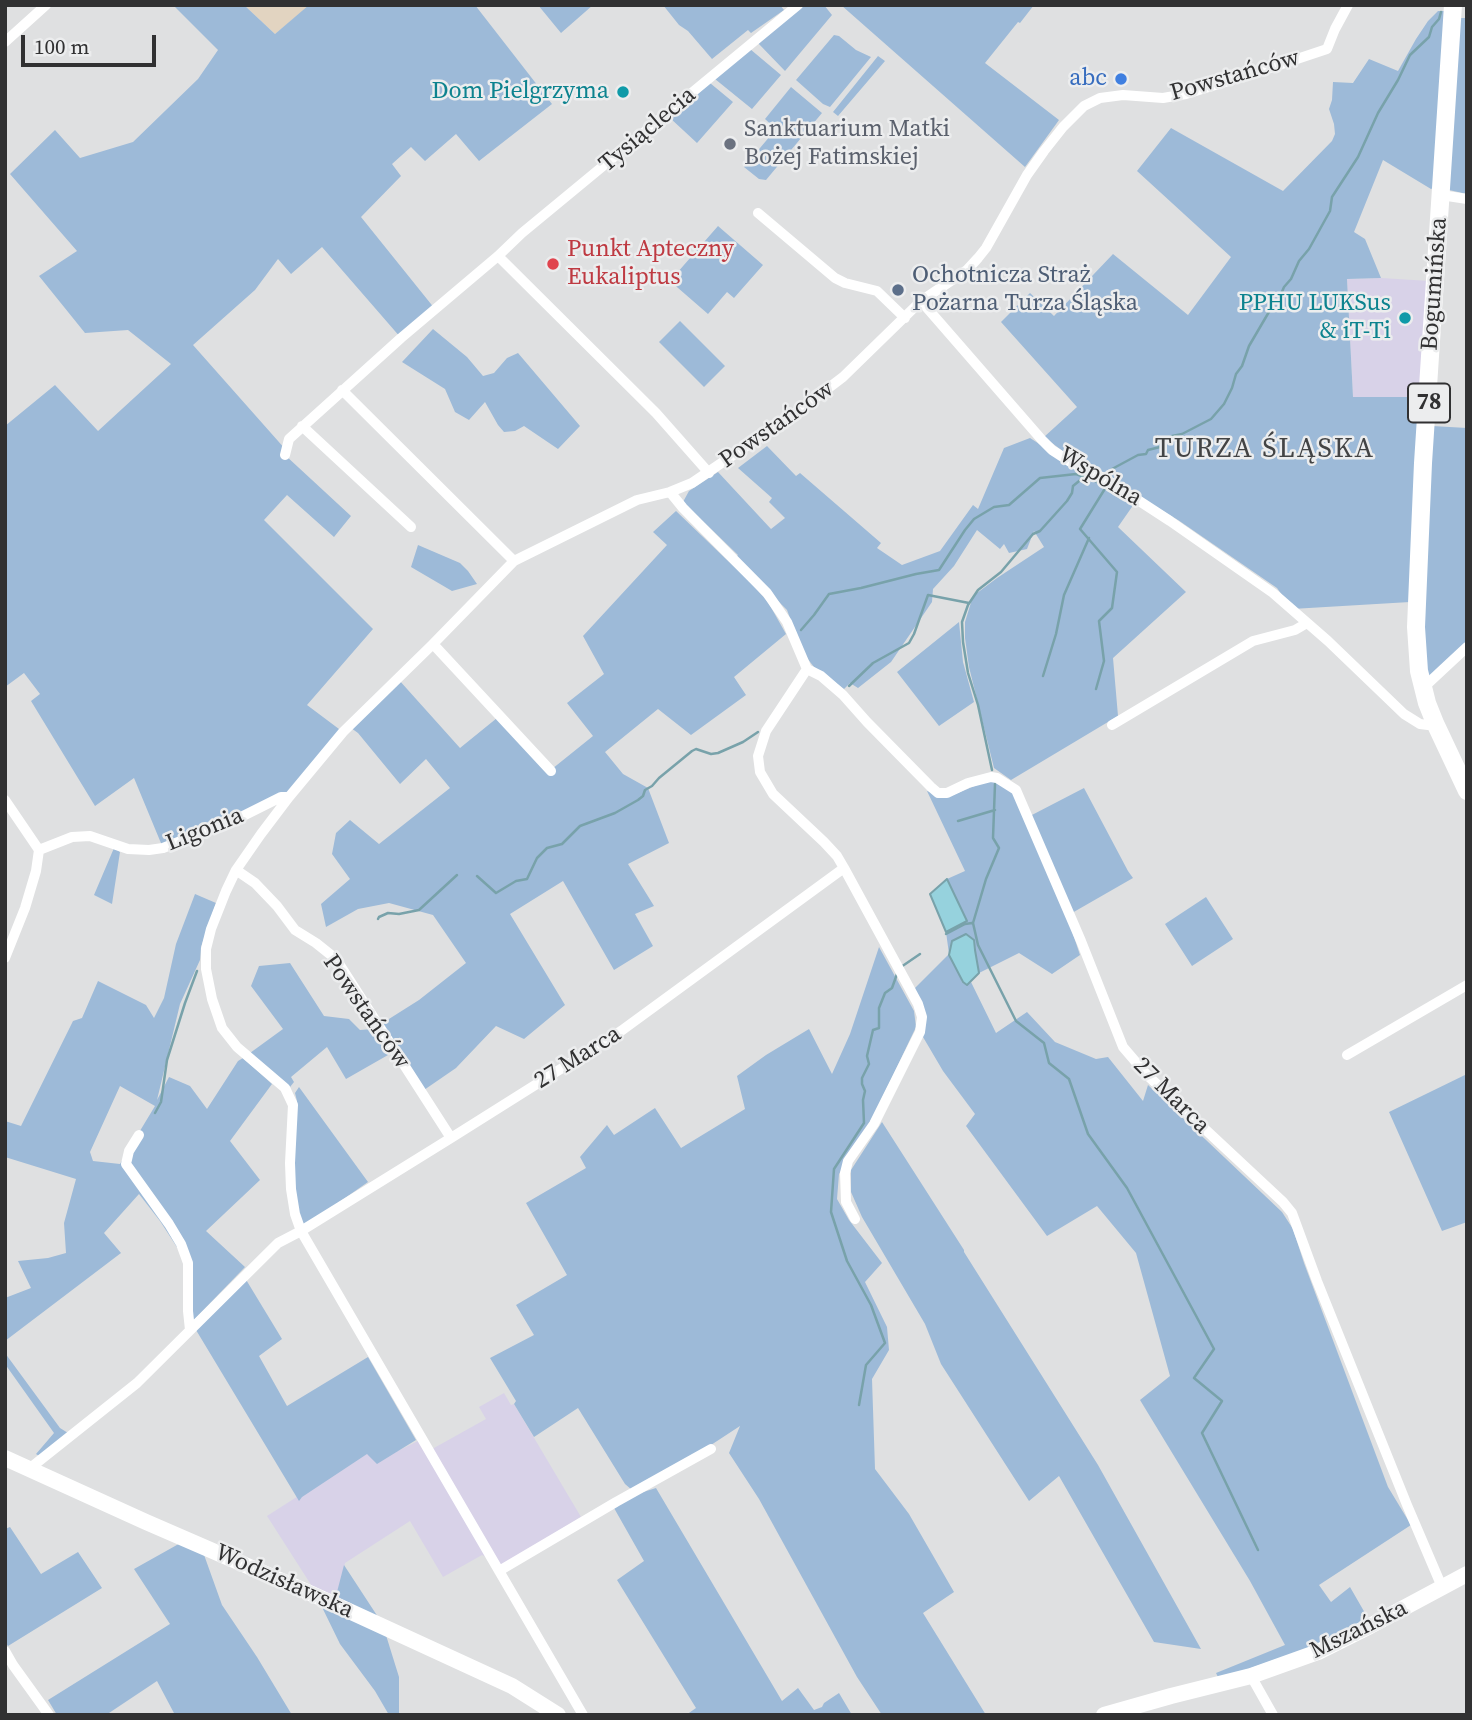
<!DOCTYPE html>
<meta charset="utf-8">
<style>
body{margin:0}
#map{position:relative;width:1472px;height:1720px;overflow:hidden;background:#dfe0e1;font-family:"Source Serif 4",serif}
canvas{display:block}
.frame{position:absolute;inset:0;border:7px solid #313132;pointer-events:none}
.scale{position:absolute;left:21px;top:35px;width:135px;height:32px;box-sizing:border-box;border:4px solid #313132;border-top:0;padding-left:9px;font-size:21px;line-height:24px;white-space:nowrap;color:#313132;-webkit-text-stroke:5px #ecedee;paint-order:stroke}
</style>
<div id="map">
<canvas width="1472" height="1720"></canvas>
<div class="frame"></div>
<div class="scale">100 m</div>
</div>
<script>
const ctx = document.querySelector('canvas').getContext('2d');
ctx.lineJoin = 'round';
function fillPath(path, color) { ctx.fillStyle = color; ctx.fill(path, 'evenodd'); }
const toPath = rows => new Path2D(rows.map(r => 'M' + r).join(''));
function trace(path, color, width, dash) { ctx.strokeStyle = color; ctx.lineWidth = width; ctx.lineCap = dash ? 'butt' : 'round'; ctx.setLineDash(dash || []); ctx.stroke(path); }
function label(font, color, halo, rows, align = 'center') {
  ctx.font = font + ' "Source Serif 4",serif'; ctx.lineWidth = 5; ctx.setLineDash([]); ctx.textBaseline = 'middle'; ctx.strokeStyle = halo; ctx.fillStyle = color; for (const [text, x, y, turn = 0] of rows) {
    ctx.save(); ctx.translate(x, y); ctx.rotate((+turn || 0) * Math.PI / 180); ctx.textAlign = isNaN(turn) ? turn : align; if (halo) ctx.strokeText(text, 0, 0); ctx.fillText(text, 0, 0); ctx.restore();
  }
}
fillPath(toPath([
 [1381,278,1429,281,1422,399,1353,397,1347,279],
 [504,1393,511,1405,514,1404,581,1517,502,1565,482,1555,443,1577,410,1521,345,1563,337,1601,315,1591,267,1516,367,1452,377,1461,418,1441,425,1452,434,1448,486,1419,479,1407]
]), '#d8d2e8');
fillPath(toPath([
 [244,5,311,5,275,34]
]), '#e2d4c1');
fillPath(toPath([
 [173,5,244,5,275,34,309,5,475,5,552,104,479,161,456,134,425,161,411,147,392,164,401,176,361,217,435,309,401,338,322,247,291,274,278,259,255,290,193,345,286,450,285,455,351,516,334,537,287,495,264,520,373,629,307,705,343,732,289,797,163,848,134,778,95,806,31,701,40,694,24,673,5,687,5,426,55,385,98,431,171,364,128,330,85,333,39,276,77,251,10,174,55,130,80,158,133,142,198,79,218,50],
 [538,5,593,5,561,33],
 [663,5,780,5,784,10,751,33,748,30,712,59,688,31,679,25],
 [803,5,824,5,832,15,785,71,758,43],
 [841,5,1034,5,1020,23,1018,22,985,63,1059,120,1025,167],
 [1438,11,1445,11,1435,187,1431,189,1383,160,1354,232,1365,239,1381,278,1347,279,1353,397,1420,397,1410,602,1292,609,1277,588,1178,520,1068,455,1044,437,1077,407,1001,322,1030,293,1054,316,1113,254,1188,315,1231,257,1137,171,1171,128,1283,191,1332,141,1335,134,1334,124,1329,109,1332,100,1333,82,1353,83,1369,59,1398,71,1416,39,1428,21],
 [1458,18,1467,18,1467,194,1449,190],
 [834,35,839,36,856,50,871,57,830,107,823,104,796,80],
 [750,49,781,75,752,109,715,79],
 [878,56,885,61,838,116,833,112],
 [710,83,733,102,697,143,670,118],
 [791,87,822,113,766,180,759,179,744,167,776,129,765,119],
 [718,226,763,265,734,298,727,292,708,314,670,281],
 [680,321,725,366,704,387,659,342],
 [433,329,467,357,483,376,494,373,507,358,518,353,580,426,558,449,524,426,515,431,504,432,498,425,485,402,469,420,455,412,445,389,402,362],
 [1432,426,1467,428,1467,642,1426,681,1423,601],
 [1030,438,1134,504,1118,527,1186,592,1113,658,1118,716,1011,780,994,768,969,667,965,638,965,622,973,596,997,578,1044,547,1034,531,1027,549,1009,553,1004,544,1000,549,977,530,954,566,933,589,932,602,891,662,858,688,850,683,844,689,814,667,803,653,787,610,735,558,738,555,683,502,689,491,718,472,771,529,785,518,769,502,772,498,738,468,767,446,796,476,800,473,881,543,877,548,902,565,940,551,973,505,978,509,1004,448],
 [676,511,752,584,768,602,786,634,734,677,746,695,691,735,658,709,605,752,623,774,648,788,669,843,628,864,654,906,635,914,653,946,614,970,563,881,510,914,565,1005,524,1039,496,1026,456,1068,424,1090,381,1024,419,1000,466,963,433,915,389,903,358,909,326,927,321,904,350,879,332,854,336,833,350,820,379,844,450,788,426,759,400,784,358,733,351,728,399,680,460,748,497,718,547,773,593,736,567,703,604,674,583,636,667,545,653,532],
 [418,545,460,563,468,571,477,584,452,591,411,567],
 [959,622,963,662,974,702,939,726,897,672],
 [989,780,1008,785,1016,795,1068,919,1080,955,1052,974,1019,953,979,973,975,950,974,940,966,934,952,941,951,953,962,982,967,985,971,982,996,1033,1027,1012,1055,1042,1096,1059,1108,1057,1143,1101,1148,1085,1282,1212,1293,1229,1304,1263,1388,1487,1411,1525,1319,1585,1331,1602,1350,1587,1369,1620,1332,1640,1219,1679,1216,1673,1285,1645,1250,1581,1140,1400,1170,1376,1136,1253,1097,1206,1047,1236,966,1126,975,1114,943,1071,923,1037,915,988,949,954,946,932,967,921,947,879,965,871,927,791,948,797],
 [1084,788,1128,871,1133,878,1072,913,1030,816],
 [114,848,120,852,112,904,94,895],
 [195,894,216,903,201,947,200,960,180,1004,157,1100,169,1077,190,1086,207,1109,238,1061,243,1058,272,1084,230,1141,260,1180,206,1231,245,1267,189,1325,184,1258,160,1221,139,1194,104,1233,121,1253,5,1341,5,1298,31,1288,18,1261,48,1258,66,1253,64,1223,76,1179,5,1157,5,1121,21,1126,73,1021,82,1018,98,981,146,1005,154,1018,164,998,176,944],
 [120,1086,155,1106,120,1164,93,1161,90,1152],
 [1206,897,1233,939,1192,966,1165,924],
 [879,947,914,1011,916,1027,873,1117,839,1174,837,1199,849,1220,882,1263,865,1282,887,1327,889,1350,872,1379,875,1469,909,1514,954,1592,923,1613,986,1715,882,1715,857,1677,759,1499,729,1453,740,1426,711,1445,632,1490,625,1484,578,1408,534,1437,514,1404,516,1401,490,1358,534,1335,516,1305,567,1275,526,1203,586,1168,580,1157,607,1125,614,1135,655,1108,681,1148,745,1109,737,1076,766,1055,809,1029,832,1074,850,1034],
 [290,963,324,1016,349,1019,360,1030,373,1029,388,1055,346,1079,327,1047,291,1077,294,1082,290,1087,250,1053,283,1029,251,986,259,966],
 [1467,1074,1467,1222,1442,1231,1389,1112],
 [299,1087,368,1182,302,1228,296,1210,294,1156,297,1101,295,1093],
 [882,1122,964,1250,964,1252,1098,1465,1201,1649,1154,1642,1059,1476,1029,1501,941,1364,925,1324,862,1217,851,1192,851,1170],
 [245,1278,282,1339,259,1356,287,1406,368,1357,416,1440,377,1464,367,1454,302,1497,299,1501,196,1330],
 [5,1353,60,1428,68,1433,39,1456,36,1454,54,1433,5,1364],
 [656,1488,782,1701,798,1688,814,1710,822,1707,824,1703,839,1693,852,1715,686,1715,696,1708,617,1580,644,1561,614,1508,637,1494],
 [10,1527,41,1574,78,1552,102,1588,8,1646,5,1642,5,1529],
 [184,1541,203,1552,222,1605,257,1657,292,1715,175,1715,157,1681,106,1715,57,1715,48,1700,170,1624,134,1569],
 [344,1565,378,1617,341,1602,337,1592],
 [320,1603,385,1632,399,1677,399,1715,389,1715,375,1691,340,1644]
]), '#9dbad8');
const water = toPath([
 [947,879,967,921,946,932,930,894,947,879],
 [966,934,974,940,975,950,979,973,967,985,963,982,949,955,952,941,966,934]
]);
fillPath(water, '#96d2dd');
trace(water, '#78a2aa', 2);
trace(toPath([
 [1106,475,1112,469,1138,455,1146,454,1148,450,1160,447,1165,440,1172,436,1182,434,1211,419,1224,404,1232,388,1236,374,1242,366,1249,346,1273,305,1279,299,1284,287,1291,279,1299,261,1309,249,1330,211,1332,197,1358,157,1378,113,1398,80,1410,55,1429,37,1432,27,1439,19,1441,12],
 [801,630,814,615,829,594,861,588,916,574,939,570,965,530,974,519,994,507,1009,505,1040,478,1076,474,1095,481,1106,487,1080,529,1117,572,1112,608,1099,621,1104,661,1096,689],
 [1043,676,1056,634,1064,595,1089,538],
 [849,686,873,663,909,643,914,634,928,595,969,603],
 [992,770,978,705,968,673,963,642,962,622,968,605,978,590,1001,572,1033,534,1040,531,1067,501,1072,493,1073,486,1084,477],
 [995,784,993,838,999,848,986,879,973,923,978,945,1016,1021,1044,1043,1049,1063,1069,1079,1088,1134,1127,1188,1214,1349,1194,1378,1222,1401,1202,1433,1258,1550],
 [958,821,995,810],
 [477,876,496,893,516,881,527,879,537,858,547,848,562,844,580,826,615,813,638,800,643,796,645,790,652,786,659,778,692,751,696,749,711,754,718,753,743,742,758,732],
 [378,919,379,917,388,913,399,914,419,910,457,875],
 [946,934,965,924,972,923],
 [901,967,920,954],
 [155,1113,161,1102,167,1060,185,1003,197,971],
 [859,1405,866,1365,885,1343,871,1305,847,1261,831,1212,834,1169,864,1123,863,1100,865,1091,862,1084,862,1078,869,1064,867,1056,873,1030,879,1028,879,1008,885,993,892,988,897,974]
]), '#78a2aa', 2.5);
trace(toPath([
 [5,42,46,5],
 [1441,195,1467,199],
 [758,213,835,278,845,283,877,291,905,318],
 [498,256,656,413,709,473],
 [921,301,1042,440,1052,450,1072,463,1104,478,1170,521,1273,593,1328,641,1404,714,1420,724,1428,725,1435,723],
 [342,390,514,561],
 [302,426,411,527],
 [285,455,289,439,401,338,498,256,522,233,798,5],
 [670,492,683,508,767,593,787,622,807,669,821,676,843,695,867,722,931,787,938,793,947,793,968,783,991,777,997,778,1016,790,1081,941,1123,1047,1147,1075,1283,1202,1292,1213,1317,1281,1407,1505,1442,1587],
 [433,644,551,771],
 [1423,688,1467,647],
 [1112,725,1253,641,1295,630,1307,623],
 [5,800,39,850,36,871,25,908,5,958],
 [39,850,72,837,90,836,128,849,149,850,163,848,237,819,281,797,289,797],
 [844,868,918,1004,922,1017,920,1032,874,1124,848,1161,845,1173,846,1202,855,1219],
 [236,870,255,883,277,906,295,930,316,943,336,959,451,1138],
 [1347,1055,1467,985],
 [139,1135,129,1151,126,1164,169,1224,181,1244,188,1263,188,1311,190,1330],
 [29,1469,137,1383,278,1243,301,1231,451,1138,621,1031,844,868,837,856,824,842,773,794,760,772,758,756,766,731,807,669],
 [499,1571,616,1502,711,1449],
 [5,1651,13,1665,49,1715],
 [1251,1676,1273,1715],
 [583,1715,301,1231,295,1214,291,1189,290,1163,293,1105,285,1088,237,1047,222,1028,212,999,206,969,206,949,211,929,226,891,236,870,261,834,289,797,343,732,433,644,514,561,637,500,670,492,692,483,801,409,843,377,921,301,967,270,978,258,986,248,1027,175,1044,151,1063,127,1084,106,1100,98,1123,95,1163,98,1186,94,1264,70,1327,49,1335,29,1348,5]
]), '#fff', 10);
trace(toPath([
 [5,1458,146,1522,312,1594,512,1686,558,1715],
 [1104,1715,1171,1696,1251,1676,1318,1652,1370,1626,1467,1574]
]), '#fff', 16);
trace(toPath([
 [1453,5,1423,463,1416,627,1419,671,1427,703,1435,723,1467,791]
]), '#fff', 18);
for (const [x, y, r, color] of [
 [1121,79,7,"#3f7fe0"],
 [623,92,7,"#0f9aa8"],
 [730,144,7,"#6b7280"],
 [553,264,7,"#e0444e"],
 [898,290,7,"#5c6f8a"],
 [1405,318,7,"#0f9aa8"]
]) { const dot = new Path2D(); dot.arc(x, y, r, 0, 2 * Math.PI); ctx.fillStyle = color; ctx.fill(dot); trace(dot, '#ecedee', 2.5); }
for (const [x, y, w] of [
 [1429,403,42]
]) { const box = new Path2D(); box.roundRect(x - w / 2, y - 19.5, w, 39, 5); ctx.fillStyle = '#ecedee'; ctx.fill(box); trace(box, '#313132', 2); }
label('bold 23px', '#313132', null, [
 ["78",1429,403]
]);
label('24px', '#313132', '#ecedee', [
 ["Powstańców",1235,76,-16],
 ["Tysiąclecia",648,130,-40],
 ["Bogumińska",1435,284,-86],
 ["Powstańców",777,425,-35],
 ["Wspólna",1100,477,31],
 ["Ligonia",205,830,-22],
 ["Powstańców",366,1012,55],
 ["27 Marca",578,1058,-32],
 ["27 Marca",1171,1096,45],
 ["Wodzisławska",284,1582,24],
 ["Mszańska",1359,1630,-26]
]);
label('24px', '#366cbe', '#ecedee', [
 ["abc",1107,79]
], 'right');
label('24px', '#0d838f', '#ecedee', [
 ["Dom Pielgrzyma",609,92],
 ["PPHU LUKSus",1391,304],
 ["& iT-Ti",1391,332]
], 'right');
label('24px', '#5b616d', '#ecedee', [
 ["Sanktuarium Matki",744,130],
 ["Bożej Fatimskiej",744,158]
], 'left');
label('24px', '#be3a42', '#ecedee', [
 ["Punkt Apteczny",567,250],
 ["Eukaliptus",567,278]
], 'left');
label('24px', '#4e5e75', '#ecedee', [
 ["Ochotnicza Straż",912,276],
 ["Pożarna Turza Śląska",912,304]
], 'left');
ctx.letterSpacing = '2px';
label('28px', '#434445', '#ecedee', [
 ["TURZA ŚLĄSKA",1265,450]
]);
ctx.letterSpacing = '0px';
</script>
